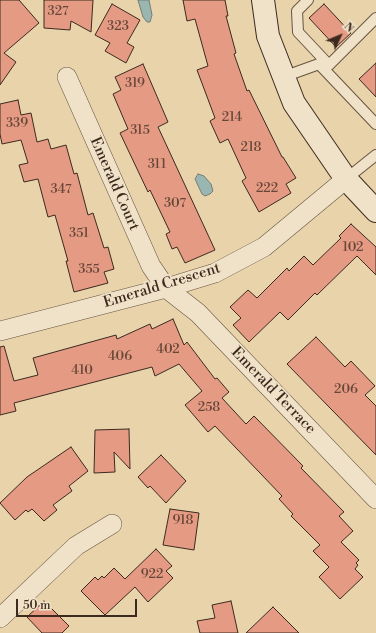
<!DOCTYPE html>
<style>
body{margin:0}
#map{position:relative;width:376px;height:633px;overflow:hidden;background:#e8d3aa;font-family:"Libre Bodoni",serif}
canvas{display:block}
.north{position:absolute;left:320px;top:16px;width:40px;height:40px;-webkit-text-stroke:3px #f0e2c8;paint-order:stroke;rotate:46deg;font-size:11px;font-weight:700;line-height:16px;text-align:center;color:#3c2a1f}
.north::after{content:'';display:block;margin:auto;width:14px;height:18px;background:#3c2a1f;clip-path:polygon(50% 0,100% 100%,50% 72%,0 100%)}
.scale{position:absolute;left:16px;top:599px;width:121px;height:18px;box-sizing:border-box;border:2px solid #3c2a1f;border-top:0;padding-left:5px;font-size:12px;line-height:14px;white-space:nowrap;color:#3c2a1f;-webkit-text-stroke:3px #f0e2c8;paint-order:stroke}
</style>
<div id="map">
<canvas width="376" height="633"></canvas>
<div class="north">N</div>
<div class="scale">50 m</div>
</div>
<script>
const ctx = document.querySelector('canvas').getContext('2d');
ctx.lineJoin = 'round';
function fillPath(path, color) { ctx.fillStyle = color; ctx.fill(path, 'evenodd'); }
const toPath = rows => new Path2D(rows.map(r => 'M' + r).join(''));
function trace(path, color, width, dash) { ctx.strokeStyle = color; ctx.lineWidth = width; ctx.lineCap = dash ? 'butt' : 'round'; ctx.setLineDash(dash || []); ctx.stroke(path); }
function label(font, color, halo, rows, align = 'center') {
  ctx.font = font + ' "Libre Bodoni",serif'; ctx.lineWidth = 3.5; ctx.setLineDash([]); ctx.textBaseline = 'middle'; ctx.strokeStyle = halo; ctx.fillStyle = color; for (const [text, x, y, turn = 0] of rows) {
    ctx.save(); ctx.translate(x, y); ctx.rotate((+turn || 0) * Math.PI / 180); ctx.textAlign = isNaN(turn) ? turn : align; if (halo) ctx.strokeText(text, 0, 0); ctx.fillText(text, 0, 0); ctx.restore();
  }
}
const water = toPath([
 [138,0,149,0,152,15,150,22,147,22,143,17,138,0],
 [198,174,204,176,211,184,213,191,210,194,205,196,202,194,195,179,198,174]
]);
fillPath(water, '#99b6b1');
trace(water, '#747e77', 1);
const building = toPath([
 [0,0,19,0,39,23,4,53,16,62,0,85,0,0],
 [44,0,93,0,91,32,71,21,70,30,44,28,44,0],
 [183,0,225,0,228,16,226,16,236,53,234,54,247,91,249,90,282,157,283,157,296,178,286,184,291,193,259,212,242,181,246,178,228,139,220,143,210,121,215,118,197,70,208,66,195,19,187,21,183,0],
 [112,4,140,20,127,43,134,47,126,63,105,51,110,43,95,35,112,4],
 [324,4,351,33,336,47,309,18,324,4],
 [376,63,376,97,359,79,376,63],
 [143,64,168,122,158,127,215,250,185,263,177,247,172,249,166,234,170,232,150,190,148,192,120,133,128,129,113,94,121,90,115,77,143,64],
 [18,100,21,115,31,113,37,142,48,139,51,149,66,145,74,174,77,173,88,215,93,213,104,248,108,247,114,269,104,272,108,283,74,292,66,261,68,261,55,215,48,217,38,179,24,182,19,165,28,163,21,140,2,144,0,134,0,104,18,100],
 [351,224,376,247,376,275,357,256,317,295,315,293,288,320,280,312,249,342,233,325,241,318,230,307,248,290,257,298,287,268,289,271,304,256,313,265,341,238,339,236,351,224],
 [173,319,184,345,187,342,215,379,217,378,229,392,222,398,246,424,254,416,303,466,301,468,344,512,339,516,353,531,341,542,359,560,356,563,358,565,355,569,363,577,340,599,319,577,329,567,313,551,320,545,291,516,293,514,279,499,282,496,215,426,208,432,185,405,202,391,179,364,155,376,152,367,14,403,16,411,0,415,0,347,4,346,14,381,38,375,33,358,116,335,117,339,150,324,152,329,173,319],
 [316,337,345,367,351,361,375,386,365,395,376,406,376,455,287,364,316,337],
 [129,429,130,469,114,452,115,472,94,473,95,430,129,429],
 [71,447,88,471,69,486,72,491,53,505,57,510,44,521,32,509,28,512,26,510,15,520,0,503,27,477,71,447],
 [161,455,186,481,166,503,150,486,148,488,138,477,161,455],
 [170,509,199,513,194,550,163,545,170,509],
 [156,549,172,566,166,571,173,578,148,602,135,587,105,615,81,591,95,577,98,580,102,576,104,578,114,568,125,579,156,549],
 [44,601,69,626,62,633,42,633,27,617,44,601],
 [231,601,238,633,200,633,197,621,215,618,212,605,231,601],
 [273,607,299,633,246,633,273,607]
]);
fillPath(building, '#e49a83');
trace(building, '#3c2a1f', 1);
const lane = toPath([
 [308,0,297,11,298,32,329,65],
 [376,18,329,65,319,64,376,124],
 [283,77,319,64],
 [346,179,376,155]
]);
const street = toPath([
 [67,77,151,266,166,288,198,313,376,499],
 [0,331,166,288,215,273,264,247,346,179],
 [0,618,76,546,112,524]
]);
const secondary = toPath([
 [263,0,268,36,294,103,346,179,376,211]
]);
trace(lane, '#675442', 12);
trace(street, '#675442', 20);
trace(secondary, '#3c2a1f', 24);
trace(lane, '#f0e2c8', 10);
trace(street, '#f0e2c8', 19);
trace(secondary, '#f0e2c8', 22);
label('13px', '#664638', null, [
 ["327",58,12],
 ["323",118,27],
 ["319",135,84],
 ["214",232,118],
 ["339",17,124],
 ["315",140,131],
 ["218",251,148],
 ["311",157,165],
 ["222",267,189],
 ["347",61,190],
 ["307",175,204],
 ["351",79,234],
 ["102",353,248],
 ["355",89,270],
 ["402",168,350],
 ["406",120,357],
 ["410",82,371],
 ["206",346,390],
 ["258",209,408],
 ["918",183,521],
 ["922",152,575]
]);
label('15px', '#3c2a1f', '#f0e2c8', [
 ["Emerald Court",114,184,66],
 ["Emerald Crescent",162,286,-17],
 ["Emerald Terrace",273,391,46]
]);
</script>
